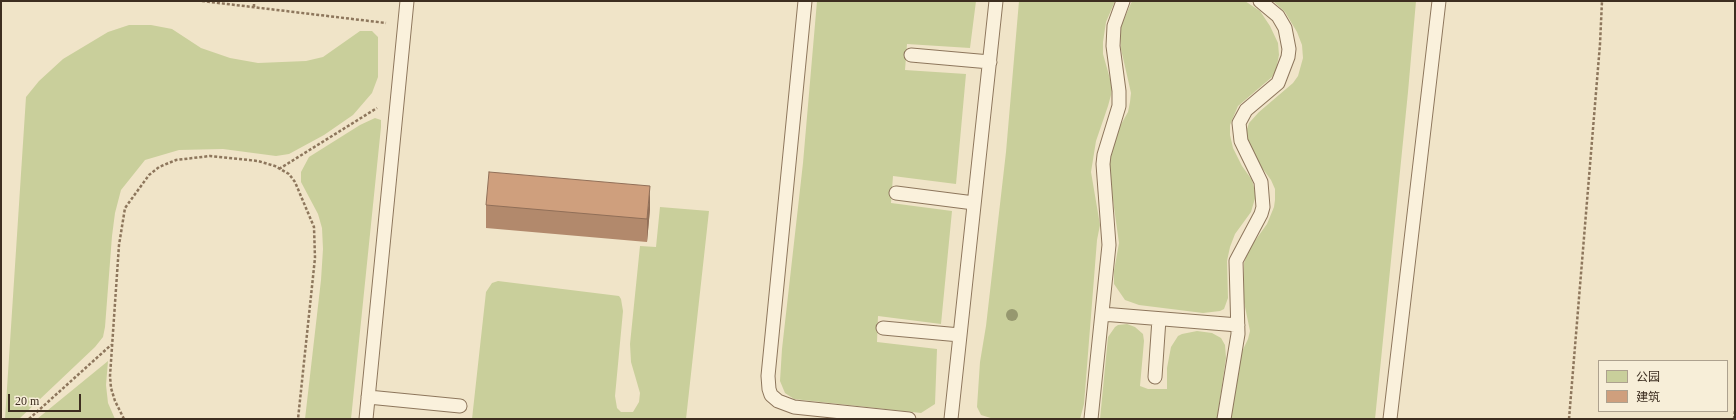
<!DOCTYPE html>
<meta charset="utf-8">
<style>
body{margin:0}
#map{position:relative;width:1736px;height:420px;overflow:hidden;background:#f0e4c8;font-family:"Times New Roman","Noto Sans SC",serif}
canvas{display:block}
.frame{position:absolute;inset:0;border:2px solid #3d2e20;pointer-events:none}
.legend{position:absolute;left:1598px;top:360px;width:130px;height:52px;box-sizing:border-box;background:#f7eed8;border:1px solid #ada18e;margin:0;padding:5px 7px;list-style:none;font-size:12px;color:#3d2e20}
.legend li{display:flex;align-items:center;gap:8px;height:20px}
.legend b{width:20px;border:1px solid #ada18e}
.scale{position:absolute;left:8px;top:394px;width:73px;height:18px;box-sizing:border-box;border:2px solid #3d2e20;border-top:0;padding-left:5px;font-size:12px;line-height:14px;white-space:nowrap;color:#3d2e20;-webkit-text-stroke:3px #f7eed8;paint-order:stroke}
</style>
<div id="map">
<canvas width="1736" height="420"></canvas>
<div class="frame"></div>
<ul class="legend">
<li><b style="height:11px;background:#c9cf9b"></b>公园</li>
<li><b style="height:11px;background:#cf9f7d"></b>建筑</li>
</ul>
<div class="scale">20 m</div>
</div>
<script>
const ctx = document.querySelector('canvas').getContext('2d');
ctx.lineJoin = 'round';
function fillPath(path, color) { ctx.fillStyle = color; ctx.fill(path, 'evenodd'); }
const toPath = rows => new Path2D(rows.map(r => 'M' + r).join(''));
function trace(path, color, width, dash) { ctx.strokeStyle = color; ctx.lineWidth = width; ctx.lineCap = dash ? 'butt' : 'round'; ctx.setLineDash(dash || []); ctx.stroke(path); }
fillPath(toPath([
 [817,1,976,1,970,48,907,44,905,70,966,74,956,184,893,176,891,203,952,211,941,324,878,316,877,342,937,349,935,404,921,413,794,399,785,393,780,381,782,349,803,163],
 [1019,1,1115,1,1106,22,1103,42,1103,54,1112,86,1111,95,1108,106,1096,141,1091,172,1100,225,1097,240,1084,404,1080,419,994,419,981,415,977,407,980,362,986,326,1006,152],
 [1132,1,1245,1,1260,11,1270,26,1278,43,1279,55,1276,70,1272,77,1238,106,1230,125,1230,135,1233,148,1242,166,1252,180,1256,195,1251,212,1235,234,1230,247,1227,261,1228,298,1224,309,1220,311,1203,313,1139,305,1125,300,1114,284,1114,271,1119,243,1110,179,1109,154,1115,135,1128,112,1130,102,1131,93,1121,49,1120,28],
 [1273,1,1416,1,1408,92,1375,419,1229,419,1239,358,1248,339,1250,331,1244,302,1244,263,1249,249,1267,224,1274,207,1275,200,1275,189,1271,180,1251,153,1246,139,1247,129,1249,123,1259,112,1293,83,1298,76,1303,58,1302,45,1297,32,1285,12],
 [129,25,151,25,172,29,201,48,230,58,258,63,306,61,323,57,360,31,372,31,378,37,378,77,372,93,353,115,324,135,289,154,276,156,223,149,179,150,145,160,121,190,115,213,112,236,105,327,103,337,95,347,19,419,5,419,26,97,39,81,63,59,108,32],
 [375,118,381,120,381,127,351,419,305,419,321,280,323,249,322,228,318,214,301,182,301,172,309,157,360,125],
 [660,207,709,211,686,419,472,419,486,292,492,283,498,281,619,296,621,299,623,311,615,396,617,408,621,412,633,412,639,402,640,393,631,362,630,344,640,246,656,247],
 [1127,324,1135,327,1143,334,1144,341,1140,386,1148,389,1167,389,1167,368,1171,347,1178,336,1182,334,1197,331,1212,333,1221,338,1225,345,1226,358,1217,419,1100,419,1108,337,1115,327,1118,325],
 [108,361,106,385,108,403,115,419,37,419]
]), '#c9cf9b');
const lane = toPath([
 [805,1,768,376,769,389,771,395,778,401,794,407,909,419],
 [911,55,990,62],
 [896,193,974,203],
 [1102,314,1238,325],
 [883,328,960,335],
 [1155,377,1159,319],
 [368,397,460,406],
 [366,419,407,1],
 [951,419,996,1],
 [1091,419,1109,245,1103,164,1104,155,1119,106,1119,91,1113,46,1114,26,1123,1],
 [1224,419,1238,334,1236,261,1261,214,1263,207,1261,182,1241,141,1239,123,1246,110,1278,83,1288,57,1289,49,1285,28,1278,16,1260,1],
 [1390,419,1439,1]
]);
trace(lane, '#8d765c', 15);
trace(toPath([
 [202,1,386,23],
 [254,7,254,1],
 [279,169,377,108],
 [29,419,111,345],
 [124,419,115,401,111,388,110,376,119,245,125,208,149,175,159,167,176,160,210,156,258,161,275,166,289,174,295,182,314,227,315,258,298,419],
 [1569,419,1600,44,1602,1],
 [1734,419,1735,410]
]), '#8d765c', 2.5, [3, 2]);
trace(lane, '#faf1dc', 13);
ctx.fillStyle = '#96986f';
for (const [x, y] of [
 [1012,315]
]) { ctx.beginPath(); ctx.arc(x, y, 6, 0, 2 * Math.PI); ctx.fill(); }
fillPath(toPath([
 [486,205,650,209,647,242,486,228]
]), '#b2896c');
fillPath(toPath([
 [650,186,650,209,647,242,647,219]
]), '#916f58');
const building = toPath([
 [489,172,650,186,647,219,486,205,489,172]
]);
fillPath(building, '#cf9f7d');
trace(building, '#916f58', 1);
</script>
